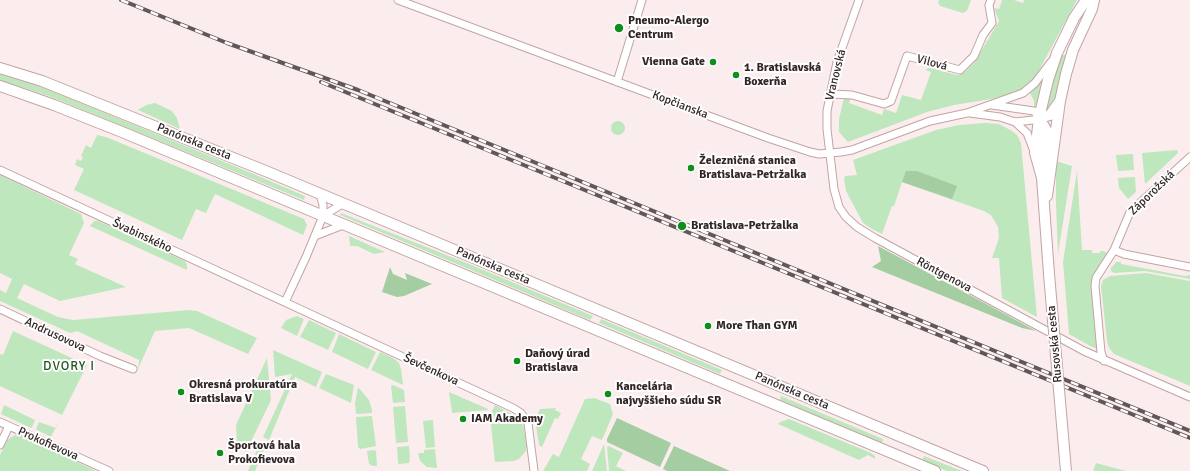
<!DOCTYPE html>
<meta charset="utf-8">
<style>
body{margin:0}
canvas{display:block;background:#fbeded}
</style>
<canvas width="1190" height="471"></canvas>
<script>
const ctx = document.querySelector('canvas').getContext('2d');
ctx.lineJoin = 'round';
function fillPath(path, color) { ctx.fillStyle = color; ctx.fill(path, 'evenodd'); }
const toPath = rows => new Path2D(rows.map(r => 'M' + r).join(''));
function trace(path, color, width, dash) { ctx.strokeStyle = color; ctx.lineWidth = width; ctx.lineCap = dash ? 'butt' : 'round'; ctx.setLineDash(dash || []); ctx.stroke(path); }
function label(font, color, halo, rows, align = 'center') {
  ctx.font = font + ' Signika,sans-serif'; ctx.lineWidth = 4; ctx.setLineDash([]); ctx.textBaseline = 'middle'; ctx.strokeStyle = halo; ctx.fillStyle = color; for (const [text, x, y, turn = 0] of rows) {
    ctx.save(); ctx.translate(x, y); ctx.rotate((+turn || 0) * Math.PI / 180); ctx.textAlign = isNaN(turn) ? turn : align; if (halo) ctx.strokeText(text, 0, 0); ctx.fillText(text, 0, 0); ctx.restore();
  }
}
fillPath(toPath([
 [939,0,971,0,967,11,963,13,940,6,938,2],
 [1002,0,1014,0,1023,3,1024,0,1077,0,1036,76,1029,84,1015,94,991,99,954,105,927,112,848,142,839,132,839,119,844,98,851,98,849,103,882,115,884,109,896,113,902,95,921,100,931,72,925,70,930,67,952,74,959,75,966,71,974,63,999,21,994,8,999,9],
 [1062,55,1065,55,1066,56,1054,102,1047,110,1052,84],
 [0,73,47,89,256,175,305,196,304,200,49,96,0,80],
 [1041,81,1042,81,1035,109,1034,108,1034,101,1030,93],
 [155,103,172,111,177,118,180,129,138,110,146,105],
 '611 128a7 7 0 1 1 14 0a7 7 0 1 1-14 0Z',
 [985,123,999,124,1012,131,1017,135,1021,143,1037,317,1002,298,999,258,992,258,999,238,998,227,991,215,984,211,902,182,894,206,892,206,882,234,872,229,863,223,846,191,844,179,845,176,857,175,853,160,936,130,959,125],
 [97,135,106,137,304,219,307,225,303,235,215,194,206,213,196,209,182,240,74,190,84,169,75,165,77,159,81,161,83,157,81,156,86,145,91,148],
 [1177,150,1178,153,1145,184,1142,153],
 [1133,154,1134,170,1118,171,1116,155],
 [1056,161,1072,166,1058,254,1056,203],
 [1077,171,1082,250,1092,250,1092,253,1100,253,1100,251,1103,251,1107,253,1107,255,1093,280,1097,349,1090,346,1069,334,1063,262],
 [0,175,81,214,84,223,69,255,78,259,75,264,126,287,60,301,24,284,17,298,58,317,73,320,189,310,197,311,257,338,248,354,189,328,155,331,138,369,139,360,77,331,70,333,0,301,0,290,6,293,12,279,0,273],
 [1135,177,1136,192,1128,199,1119,188,1118,178],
 [341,213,469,264,593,316,590,320,340,215],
 [94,221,98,221,185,261,187,265,187,270,90,226],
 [349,236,385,252,374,254,357,246,350,246],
 [1116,262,1121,262,1121,264,1185,276,1190,275,1190,279,1145,271,1114,273,1111,271,1111,268],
 [1146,273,1190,281,1190,386,1114,354,1109,348,1107,341,1101,286,1103,280,1110,276],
 [297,316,304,319,297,336,281,328,286,320],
 [601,319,722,370,720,374,599,323],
 [309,320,336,333,328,350,300,337],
 [13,331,87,365,51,437,37,430,36,429,39,422,56,428,62,415,0,386,0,354,3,355],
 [339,334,376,352,368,369,332,352],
 [273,350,322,372,316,387,295,377,269,440,263,437,292,374,275,377],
 [380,352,393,358,399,363,401,369,403,385,371,370],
 [267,358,271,400,246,452,237,447,236,425],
 [326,374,354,385,351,403,319,388],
 [393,385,404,390,405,402,393,403,391,386],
 [358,387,369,400,372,410,372,413,356,414,355,404],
 [449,392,488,409,488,410,452,413],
 [781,396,883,439,882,444,780,400],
 [594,398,610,404,613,414,602,440,592,436,581,459,590,464,587,471,543,471,553,454,559,457,585,399],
 [4,405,35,420,32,427,31,428,1,414],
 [495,405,515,416,523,425,527,446,526,451,519,459,514,461,495,462,490,415],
 [405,406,408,442,396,443,393,407],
 [556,408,555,410,561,413,558,419,555,418,542,447,539,445,535,419,540,409],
 [372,416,376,446,360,449,358,447,356,417],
 [789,419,871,453,875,456,875,459,868,455,859,460,778,424,780,422],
 [433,420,435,447,426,448,423,421],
 [15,435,21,436,96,471,0,471,0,455,7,440],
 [604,444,607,471,592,471],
 [259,445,266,445,255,471,248,471],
 [409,446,410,457,409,463,399,464,398,463,397,447],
 [609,446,623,453,616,466,626,471,609,471,607,447],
 [435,449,437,468,427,467,420,461,418,453,424,453,424,450],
 [374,450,376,451,377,466,373,466,369,464,367,451],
 [924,456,962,471,947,471,922,461],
 [1096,463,1126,471,1093,471]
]), '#bfe7bd');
fillPath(toPath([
 [906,171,917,171,957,186,952,199,902,182],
 [878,246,992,307,1036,331,1022,328,872,267,881,261],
 [390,267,393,274,407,280,405,273,432,284,404,296,397,297,382,292],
 [617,418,671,443,660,467,607,442,607,439],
 [674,446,730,471,667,471,663,469]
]), '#a4cda2');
const street = toPath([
 [398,0,768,138,810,152,819,154,841,152,852,150,930,121,967,113,1023,93,1035,83,1051,62],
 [859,0,837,62,827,111,827,129,834,189,839,207,846,217,857,227,875,238,1084,351,1190,397],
 [617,82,642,0],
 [831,94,852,95,884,104,891,101,907,56,960,70,974,56,983,35,992,23,989,5,991,0],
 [970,113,1000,117,1015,122,1033,120,1039,118,1034,111,992,105],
 [1015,122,1027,133,1034,151],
 [0,170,513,408,521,413,528,423,534,471],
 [323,216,342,204],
 [315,236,343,225],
 [1114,250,1124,254,1190,267],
 [285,302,306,257,323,216,323,205,320,194],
 [0,309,100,356,133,369],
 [1104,361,1101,352,1095,286,1096,278,1114,250,1130,212,1190,157],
 [0,422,109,471],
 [0,445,9,426]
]);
const secondary = toPath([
 [0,68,42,81,268,172,983,471],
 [0,86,54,105,122,132,935,471],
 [1039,118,1047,131,1042,172],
 [1039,118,1050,115,1060,101],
 [1047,196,1060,101,1066,74,1073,50,1092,9,1094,0],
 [1049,274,1042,178,1035,153,1039,118,1048,80,1057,53,1074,18,1086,0]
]);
trace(street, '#c4a3a3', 9);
trace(secondary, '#c4a3a3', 12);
trace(street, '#fff', 7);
trace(secondary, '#fff', 10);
const rail = toPath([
 [121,0,227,43,358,90,1190,431],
 [321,82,1190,438]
]);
trace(rail, '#635656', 4);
trace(rail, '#fefefe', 2.5, [8]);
const secondaryBridge = toPath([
 [1049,274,1066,471]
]);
trace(secondaryBridge, '#c4a3a3', 12, []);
trace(secondaryBridge, '#fff', 10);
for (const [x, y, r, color] of [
 [619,28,5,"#0e8e1c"],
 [713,62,4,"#0e8e1c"],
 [736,75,4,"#0e8e1c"],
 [691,168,4,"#0e8e1c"],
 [682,226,5,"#0e8e1c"],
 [708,326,4,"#0e8e1c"],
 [517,361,4,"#0e8e1c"],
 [181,392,4,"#0e8e1c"],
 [608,394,4,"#0e8e1c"],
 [463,419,4,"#0e8e1c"],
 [220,453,4,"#0e8e1c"]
]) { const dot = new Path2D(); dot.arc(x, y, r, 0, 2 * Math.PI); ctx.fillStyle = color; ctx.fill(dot); trace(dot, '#fefefe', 1.5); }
label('bold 12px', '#322525', '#fefefe', [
 ["Pneumo-Alergo",628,21],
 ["Centrum",628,35],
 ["Vienna Gate",705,62,"right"],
 ["1. Bratislavská",744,68],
 ["Boxerňa",744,82],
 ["Železničná stanica",699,161],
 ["Bratislava-Petržalka",699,175],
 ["Bratislava-Petržalka",691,226],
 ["More Than GYM",716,326],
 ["Daňový úrad",525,354],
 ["Bratislava",525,368],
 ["Okresná prokuratúra",189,385],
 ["Bratislava V",189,399],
 ["Kancelária",616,387],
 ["najvyššieho súdu SR",616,401],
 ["IAM Akademy",471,419],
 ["Športová hala",228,446],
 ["Prokofievova",228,460]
], 'left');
label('12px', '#322525', '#fefefe', [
 ["Vilová",932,63,15],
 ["Vranovská",836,75,-76],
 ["Kopčianska",680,105,21],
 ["Panónska cesta",194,142,22],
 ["Záporožská",1152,193,-44],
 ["Švabinského",142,236,25],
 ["Panónska cesta",493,266,23],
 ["Röntgenova",944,275,28],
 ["Andrusovova",55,335,25],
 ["Rusovská cesta",1055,344,-95],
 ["Ševčenkova",431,370,25],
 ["Panónska cesta",792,391,23],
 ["Prokofievova",48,444,24]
]);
ctx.letterSpacing = '1px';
label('13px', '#225722', '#fefefe', [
 ["DVORY I",69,367]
]);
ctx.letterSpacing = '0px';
</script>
